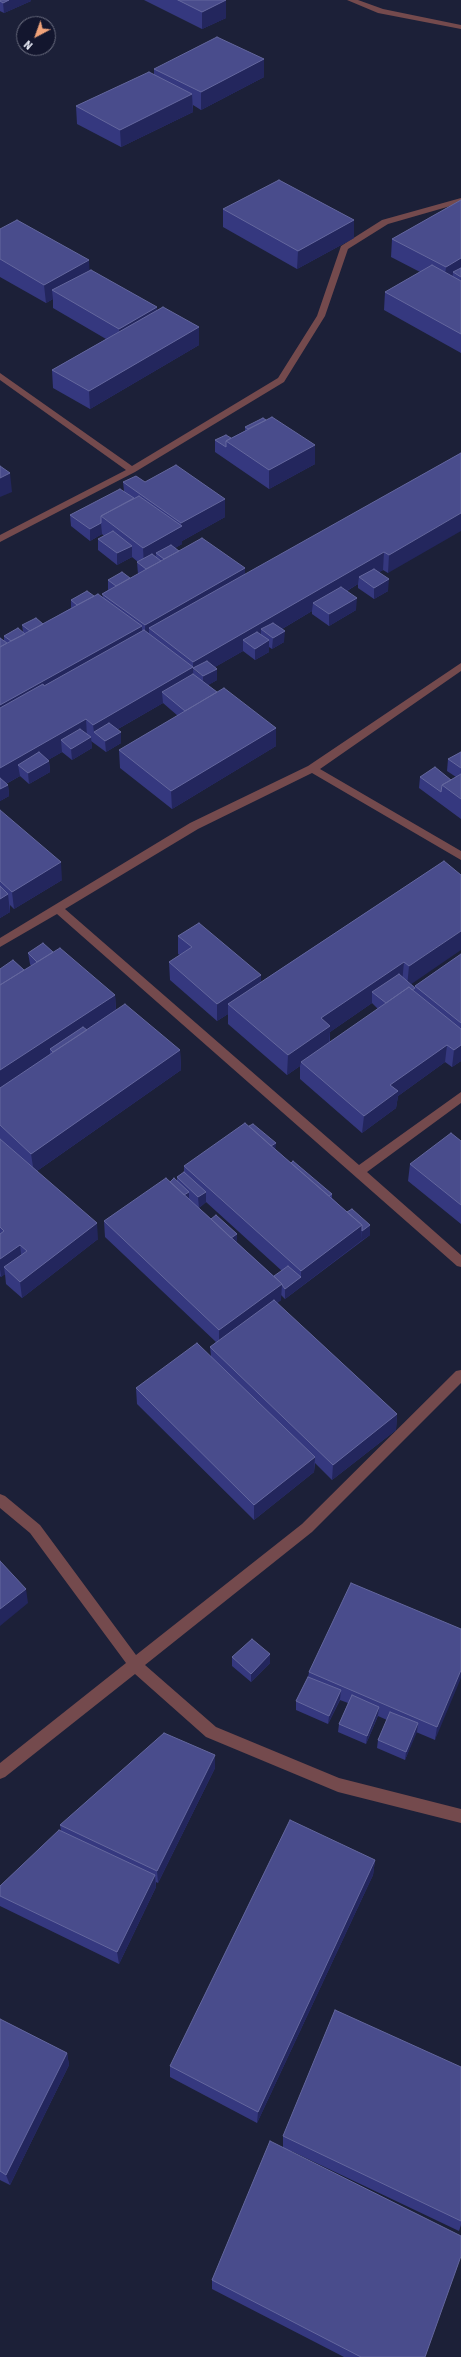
<!DOCTYPE html>
<style>
body{margin:0}
#map{position:relative;width:461px;height:2357px;overflow:hidden;background:#1c2038;font-family:"Source Sans 3",sans-serif}
canvas{display:block}
.north{position:absolute;left:16px;top:16px;width:40px;height:40px;box-sizing:border-box;background:#13162e;border:1px solid #6c6f81;border-radius:50%;rotate:221deg;font-size:11px;font-weight:700;line-height:16px;text-align:center;color:#f1f4fe}
.north::after{content:'';display:block;margin:auto;width:14px;height:18px;background:#f0a279;clip-path:polygon(50% 0,100% 100%,50% 72%,0 100%)}
</style>
<div id="map">
<canvas width="461" height="2357"></canvas>
<div class="north">N</div>
</div>
<script>
const ctx = document.querySelector('canvas').getContext('2d');
ctx.lineJoin = 'round';
const toPath = rows => new Path2D(rows.map(r => 'M' + r).join(''));
function fillPath(path, color) { ctx.fillStyle = color; ctx.fill(path, 'evenodd'); }
function trace(path, color, width, dash) { ctx.strokeStyle = color; ctx.lineWidth = width; ctx.lineCap = dash ? 'butt' : 'round'; ctx.setLineDash(dash || []); ctx.stroke(path); }
fillPath(toPath([
 [347,0,358,0,383,9,461,25,461,29,378,13,347,0],
 [461,198,461,203,388,224,348,249,325,316,284,382,135,472,0,542,0,535,126,470,0,380,0,373,132,466,278,378,317,316,341,246,382,220,461,198],
 [461,663,461,671,320,769,461,851,461,860,312,773,198,829,65,909,359,1165,461,1092,461,1103,367,1172,461,1255,461,1267,457,1266,57,914,0,947,0,938,190,823,308,766,461,663],
 [461,1370,461,1383,312,1532,145,1665,216,1727,339,1778,461,1809,461,1823,338,1792,206,1737,135,1674,5,1777,0,1779,0,1763,126,1663,30,1533,0,1508,0,1494,5,1496,40,1525,136,1655,302,1524,456,1371,461,1370]
]), '#744a4d');
fillPath(toPath([
 [0,0,31,0,31,1,4,13,0,11],
 [144,0,226,0,226,18,202,29],
 [264,59,264,77,201,110,193,105,193,112,121,147,77,124,76,106,154,74,154,69],
 [461,200,461,353,384,310,385,292,420,272,391,257,392,239],
 [223,209,354,220,354,238,297,269,223,227],
 [0,229,90,270,157,310,199,345,90,409,53,388,52,370,106,339,53,308,53,299,46,303,0,277],
 [245,427,315,464,269,489,215,452,215,440,231,438,245,431],
 [461,453,388,573,383,570,379,572,388,591,374,599,358,588,358,584,347,591,356,610,329,626,312,614,312,611,282,629,284,642,272,649,269,647,269,652,255,660,243,651,215,667,217,669,217,680,208,685,217,692,217,693,276,728,276,746,172,809,120,768,119,750,178,716,163,703,118,729,121,743,106,752,91,741,92,748,72,760,62,752,48,760,49,761,50,772,29,784,20,776,6,784,8,785,9,796,0,801,0,638,4,641,4,636,23,632,22,625,43,624,71,608,71,600,94,596,103,597,102,594,108,590,108,580,130,578,138,574,137,562,138,562,132,557,117,565,98,550,98,539,104,536,102,534,90,541,71,526,70,515,124,491,123,482,145,482,225,517,182,541,182,544,175,548,179,551,245,568,245,575],
 [461,752,461,819,419,788,420,777,451,780,456,777,447,771,448,759],
 [0,810,62,880,14,909,10,905,10,912,0,918],
 [444,861,411,984,415,987,415,986,461,954,461,1061,452,1067,445,1062,398,1096,396,1108,362,1133,300,1079,300,1066,287,1075,228,1024,228,1014,217,1021,170,980,169,962,180,955,178,954,178,936,261,982],
 [372,1003,378,1009,330,1042,330,1032],
 [53,952,115,995,116,1010,180,1050,181,1070,37,1171,98,1239,22,1298,6,1284,5,1274,1,1277,0,1276,0,969,24,970,31,966,30,964,28,953],
 [461,1141,461,1224,408,1181,410,1164],
 [275,1149,291,1163,332,1194,332,1198,370,1235,285,1299,281,1295,281,1300,277,1303,397,1414,396,1430,332,1480,315,1463,314,1472,254,1520,137,1404,136,1388,211,1356,210,1347,216,1342,105,1237,104,1221,170,1182,177,1181,177,1177,184,1172,184,1166],
 [206,1202,282,1271,274,1276,199,1208],
 [461,1629,435,1740,416,1732,405,1760,377,1748,378,1740,387,1720,378,1716,366,1744,338,1732,339,1724,348,1703,340,1700,328,1724,296,1710,296,1701,308,1677,309,1672],
 [232,1657,270,1663,251,1682,232,1666],
 [215,1768,158,1883,156,1882,156,1887,119,1964,0,1906,0,1886,61,1831,60,1825],
 [375,1860,373,1875,257,2123,170,2077,170,2066],
 [0,2019,67,2053,69,2065,10,2185,0,2180],
 [461,2067,461,2225,459,2231,291,2151,425,2357,344,2357,212,2289,212,2280,283,2147,283,2136]
]), '#35387f');
fillPath(toPath([
 [9,0,31,0,31,1,4,13,3,3],
 [226,0,226,18,202,29,202,12],
 [264,59,264,77,201,110,201,92],
 [192,94,193,112,121,147,120,130],
 [354,220,354,238,297,269,298,251],
 [461,258,461,275,453,272,452,280,444,285,446,267],
 [89,260,90,278,52,290,53,299,46,303,44,285],
 [157,307,157,325,120,347,119,329],
 [199,327,199,345,90,409,89,391],
 [315,445,315,464,269,489,269,470],
 [10,473,12,492,0,497,0,478],
 [225,499,225,517,182,541,182,544,161,556,156,553,156,559,144,566,143,548,181,527,181,523],
 [461,513,461,531,388,573,389,555],
 [101,523,102,534,90,541,90,529],
 [132,546,132,557,117,565,117,553],
 [384,552,383,570,364,581,359,577,358,584,319,607,313,603,312,611,270,636,261,629,261,641,243,640,243,651,201,675,193,669,194,685,162,692,163,703,102,738,94,732,93,725,193,667,193,662],
 [245,568,245,586,149,628,149,640,145,643,145,625],
 [389,579,388,591,374,599,374,588],
 [357,598,356,610,329,626,329,614],
 [142,626,142,644,0,724,0,705],
 [285,631,284,642,272,649,273,638],
 [269,640,269,652,255,660,255,649],
 [217,669,217,680,203,688,203,676],
 [86,719,87,737,61,740,62,752,27,772,18,765,20,776,0,787,0,768],
 [276,728,276,746,172,809,171,791],
 [121,732,121,743,106,752,105,741],
 [91,737,92,748,72,760,71,749],
 [49,761,50,772,29,784,28,773],
 [8,785,9,796,0,801,0,789],
 [61,862,62,880,14,909,12,892],
 [8,894,10,912,0,918,0,899],
 [461,931,461,950,407,987,409,966],
 [404,962,402,983,372,992,372,1003,330,1032,329,1047,301,1062,300,1066,287,1075,288,1055,321,1018],
 [261,975,261,992,228,1004,228,1014,217,1021,217,1004],
 [115,995,116,1012,54,1053,50,1049,50,1055,0,1088,0,1070],
 [447,1045,445,1062,398,1096,396,1108,362,1133,364,1116,390,1085],
 [461,1045,461,1061,452,1067,454,1050],
 [180,1050,181,1070,34,1173,31,1154],
 [276,1143,275,1153,267,1149],
 [189,1192,189,1202,180,1197],
 [206,1192,206,1202,199,1208,198,1197],
 [97,1223,98,1239,22,1298,20,1282],
 [362,1225,361,1241,285,1299,285,1289,301,1277,301,1271],
 [370,1225,370,1235,361,1241,362,1231],
 [237,1234,237,1244,227,1240],
 [20,1245,22,1261,4,1267,5,1274,1,1277,0,1269,0,1259],
 [282,1284,281,1300,219,1346,219,1330],
 [397,1414,396,1430,332,1480,333,1465],
 [315,1457,314,1472,254,1520,254,1505],
 [26,1589,28,1603,0,1626,0,1609],
 [270,1654,270,1663,251,1682,251,1674],
 [461,1670,461,1678,435,1740,437,1727],
 [341,1690,340,1699,328,1724,329,1716],
 [379,1707,378,1715,366,1744,367,1736],
 [418,1723,417,1732,405,1760,406,1752],
 [215,1755,215,1768,158,1883,157,1871],
 [375,1860,373,1875,257,2123,258,2112],
 [155,1875,156,1887,119,1964,117,1952],
 [67,2053,69,2065,10,2185,6,2175]
]), '#23265d');
const building = toPath([
 [0,0,9,0,3,3,0,1,0,0],
 [178,0,226,0,202,12,178,0],
 [217,37,264,59,201,92,154,69,217,37],
 [149,72,192,94,120,130,76,106,149,72],
 [279,180,354,220,298,251,223,209,279,180],
 [461,200,461,258,446,267,392,239,461,200],
 [17,220,89,260,44,285,0,259,0,229,17,220],
 [432,265,461,281,461,334,385,292,432,265],
 [461,268,461,277,453,272,461,268],
 [91,270,157,307,119,329,52,290,91,270],
 [163,307,199,327,89,391,52,370,163,307],
 [272,417,315,445,269,470,226,441,272,417],
 [263,418,266,420,248,429,245,427,263,418],
 [226,435,231,438,226,441,226,447,215,440,226,435],
 [461,453,461,513,389,555,384,552,193,662,149,628,461,453],
 [176,465,225,499,181,523,123,482,136,476,145,482,176,465],
 [0,466,10,473,0,478,0,466],
 [120,489,134,498,101,516,101,523,90,529,70,515,120,489],
 [139,496,182,526,143,548,101,516,139,496],
 [113,531,132,546,117,553,98,539,113,531],
 [202,538,245,568,145,625,102,594,202,538],
 [171,545,179,551,164,559,156,553,171,545],
 [152,554,161,561,146,569,137,562,152,554],
 [374,569,389,579,374,588,359,577,374,569],
 [122,572,130,578,116,586,108,580,122,572],
 [341,587,357,598,329,614,313,603,341,587],
 [87,591,94,596,77,605,71,600,87,591],
 [98,594,142,626,0,705,0,647,98,594],
 [36,618,43,624,30,631,22,625,36,618],
 [273,623,285,631,273,638,261,629,273,623],
 [18,628,25,634,11,641,4,636,18,628],
 [144,630,193,667,93,725,86,719,0,768,0,708,43,684,44,686,144,630],
 [257,632,269,640,255,649,243,640,257,632],
 [0,638,7,643,0,647,0,638],
 [207,661,217,669,203,676,193,668,207,661],
 [193,674,217,692,185,711,162,692,193,674],
 [224,688,276,728,171,791,119,750,224,688],
 [109,723,121,732,105,741,94,732,109,723],
 [80,729,91,737,71,749,61,740,80,729],
 [39,752,49,761,28,773,18,765,39,752],
 [461,752,461,768,448,759,461,752],
 [435,767,451,780,442,785,441,792,420,777,435,767],
 [461,774,461,799,442,785,461,774],
 [0,778,8,785,0,789,0,778],
 [0,810,61,862,12,892,0,881,0,810],
 [444,861,461,875,461,931,409,966,404,962,321,1018,330,1026,288,1055,228,1004,444,861],
 [0,886,8,894,0,899,0,886],
 [199,923,261,975,217,1004,169,962,192,947,178,936,199,923],
 [43,943,53,952,37,962,28,953,43,943],
 [60,948,115,995,0,1070,0,985,60,948],
 [461,954,461,1023,415,986,461,954],
 [13,960,24,970,0,985,0,969,13,960],
 [399,974,415,988,412,990,409,987,386,1003,372,992,399,974],
 [409,987,461,1029,461,1045,454,1050,447,1045,390,1085,398,1091,364,1116,301,1062,409,987],
 [125,1004,180,1050,31,1154,0,1125,0,1088,125,1004],
 [83,1027,87,1030,53,1052,50,1049,83,1027],
 [245,1123,362,1225,301,1271,184,1166,245,1123],
 [253,1124,276,1143,271,1146,249,1126,253,1124],
 [451,1133,461,1141,461,1205,410,1164,451,1133],
 [0,1139,97,1223,20,1282,4,1267,27,1251,20,1245,0,1259,0,1234,4,1231,0,1227,0,1139],
 [293,1161,332,1194,329,1196,291,1163,293,1161],
 [184,1172,206,1192,198,1197,177,1177,184,1172],
 [166,1178,282,1284,219,1330,104,1221,166,1178],
 [174,1178,189,1192,184,1195,170,1182,174,1178],
 [352,1209,370,1225,362,1231,362,1225,347,1212,352,1209],
 [216,1215,237,1234,231,1238,211,1219,216,1215],
 [288,1266,301,1277,285,1289,282,1285,282,1284,274,1276,288,1266],
 [274,1300,397,1414,333,1465,210,1347,274,1300],
 [197,1343,315,1457,254,1505,136,1388,197,1343],
 [0,1561,26,1589,0,1609,0,1561],
 [351,1583,461,1629,461,1670,437,1727,309,1672,351,1583],
 [252,1639,270,1654,251,1674,232,1657,252,1639],
 [308,1677,341,1690,329,1716,296,1701,308,1677],
 [352,1695,379,1707,367,1736,339,1724,352,1695],
 [390,1712,418,1723,406,1752,378,1740,390,1712],
 [164,1733,215,1755,157,1871,60,1825,164,1733],
 [290,1820,375,1860,258,2112,170,2066,290,1820],
 [59,1830,155,1875,117,1952,0,1896,0,1886,59,1830],
 [335,2010,461,2067,461,2221,283,2136,335,2010],
 [0,2019,67,2053,6,2175,0,2171,0,2019],
 [270,2141,461,2236,461,2256,425,2357,361,2357,212,2280,270,2141]
]);
fillPath(building, '#494c8c');
trace(building, '#64679e', 1);
</script>
